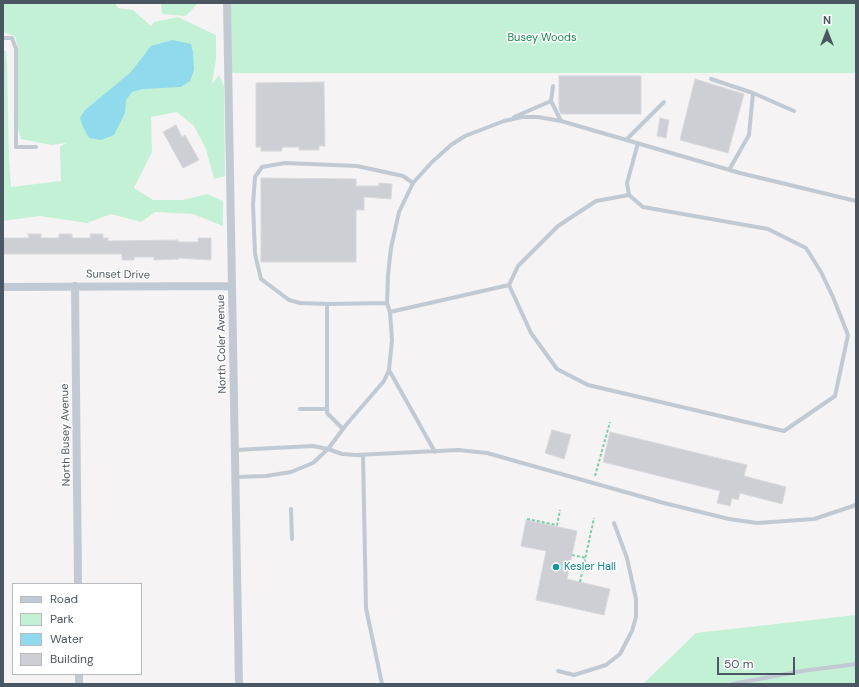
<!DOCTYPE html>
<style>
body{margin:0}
#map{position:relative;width:859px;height:687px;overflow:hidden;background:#f5f3f3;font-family:"DM Sans",sans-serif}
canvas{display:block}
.frame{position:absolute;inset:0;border:4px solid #4a5661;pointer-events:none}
.legend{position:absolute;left:12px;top:583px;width:130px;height:92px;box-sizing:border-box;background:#fff;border:1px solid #b7bbc0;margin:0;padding:5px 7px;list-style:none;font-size:12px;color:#4a5661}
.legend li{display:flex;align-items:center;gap:8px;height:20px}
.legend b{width:20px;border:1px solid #b7bbc0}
.north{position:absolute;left:807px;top:12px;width:40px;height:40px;-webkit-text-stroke:3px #fff;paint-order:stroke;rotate:0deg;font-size:11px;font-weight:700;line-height:16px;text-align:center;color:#4a5661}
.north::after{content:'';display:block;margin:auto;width:14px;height:18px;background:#4a5661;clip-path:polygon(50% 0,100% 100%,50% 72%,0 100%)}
.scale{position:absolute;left:717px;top:657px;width:78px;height:18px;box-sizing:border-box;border:2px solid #4a5661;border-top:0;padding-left:5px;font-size:12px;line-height:14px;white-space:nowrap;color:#4a5661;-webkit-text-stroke:3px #fff;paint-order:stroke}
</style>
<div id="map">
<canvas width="859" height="687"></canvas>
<div class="frame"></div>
<ul class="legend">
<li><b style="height:5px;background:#c1cad2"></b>Road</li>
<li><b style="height:11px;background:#c3f1d5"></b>Park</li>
<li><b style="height:11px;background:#90daee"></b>Water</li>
<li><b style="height:11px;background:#cdcfd5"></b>Building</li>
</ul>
<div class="north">N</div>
<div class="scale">50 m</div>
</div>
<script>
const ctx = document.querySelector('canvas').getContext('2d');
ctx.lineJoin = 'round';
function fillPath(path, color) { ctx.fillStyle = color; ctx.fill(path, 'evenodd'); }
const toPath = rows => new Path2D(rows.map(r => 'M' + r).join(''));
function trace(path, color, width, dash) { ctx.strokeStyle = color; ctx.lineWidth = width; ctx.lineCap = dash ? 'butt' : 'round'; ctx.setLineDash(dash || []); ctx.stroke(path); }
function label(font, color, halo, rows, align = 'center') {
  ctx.font = font + ' "DM Sans",sans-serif'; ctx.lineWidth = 3; ctx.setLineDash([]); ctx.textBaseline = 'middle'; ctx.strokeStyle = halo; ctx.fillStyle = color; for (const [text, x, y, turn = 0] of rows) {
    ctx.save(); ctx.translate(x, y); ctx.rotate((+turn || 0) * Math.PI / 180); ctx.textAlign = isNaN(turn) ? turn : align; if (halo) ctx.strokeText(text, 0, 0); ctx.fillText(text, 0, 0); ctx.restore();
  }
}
fillPath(toPath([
 [3,3,115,3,118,8,133,10,151,26,154,22,178,17,216,35,216,59,212,84,219,75,224,86,225,176,214,179,206,149,194,126,177,112,151,117,152,152,134,188,153,200,183,200,207,194,223,201,223,226,193,214,155,212,141,222,111,214,87,223,40,216,3,221,3,51,6,51,7,65,9,161,11,187,61,181,60,147,66,143,51,145,21,139,18,129,18,48,15,36,3,32],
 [161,3,198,3,186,16,162,14],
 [227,3,856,3,856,73,229,73],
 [856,615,856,684,643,684,696,633]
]), '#c3f1d5');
fillPath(toPath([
 [172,40,191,44,193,52,194,70,190,81,181,87,143,89,132,92,126,100,125,113,114,135,101,140,89,138,83,127,80,118,84,111,131,72,151,46]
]), '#90daee');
const building = toPath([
 [559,76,641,76,641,114,561,114,559,109,559,76],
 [695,79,744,94,728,153,680,140,695,79],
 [324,82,325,146,319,146,319,150,299,150,299,147,282,147,282,151,261,151,261,147,256,147,256,83,324,82],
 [660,118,669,120,666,138,657,136,660,118],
 [176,125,182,137,185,135,199,160,183,168,163,132,176,125],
 [261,178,356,179,356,186,379,186,379,183,392,184,391,199,364,197,364,210,356,210,356,262,261,262,261,178],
 [28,234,41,234,41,238,59,238,59,234,72,234,72,238,91,238,90,234,103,234,103,238,108,238,108,241,178,240,178,242,198,242,198,238,211,238,211,260,179,258,179,259,154,260,154,257,134,257,134,260,122,260,122,254,3,254,3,238,29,238,28,234],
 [552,430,571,435,564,459,545,453,552,430],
 [610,432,747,465,744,476,786,487,782,504,740,493,738,500,732,498,730,506,717,503,720,491,603,462,610,432],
 [526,520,577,531,567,579,610,589,604,615,536,600,546,551,521,546,526,520]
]);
fillPath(building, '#cdcfd5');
trace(building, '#d7d9de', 1);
trace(toPath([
 [595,476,610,422],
 [527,519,557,525,560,510],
 [572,555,586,558],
 [580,582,594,518]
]), '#7ad0a6', 2, [3, 2]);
trace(toPath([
 [3,38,12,38,16,49,16,147,36,147],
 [711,79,753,93,749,135,729,170],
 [753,93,794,111],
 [551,101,561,121],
 [514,117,551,101,553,86],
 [626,140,664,102],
 [629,195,596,201,558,226,518,266,509,285,531,333,557,369,588,385,784,431,835,396,848,335,833,297,821,272,806,248,768,229,643,207,629,195,627,183,638,143],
 [856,201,740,173,561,121,538,117,522,117,504,121,465,136,451,145,432,162,413,183,399,212,391,248,388,275,387,303,390,312,392,340,389,370,384,381,346,425,328,449,342,454,356,455,458,450,487,453,664,503,729,519,757,523,814,519,856,505],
 [327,304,300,303,289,300,261,279,255,254,253,204,255,177,262,167,285,163,357,166,403,176,413,183],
 [390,312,509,285],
 [389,370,435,452],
 [300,409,327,409],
 [343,429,327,413,327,304,387,303],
 [235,450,313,446,328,449],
 [363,455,366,608,382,684],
 [235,477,266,476,291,472,313,463,328,449],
 [291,509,292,539],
 [558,671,574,675,606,665,620,654,632,631,636,617,636,599,627,558,614,523],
 [732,684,802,671,856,664]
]), '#c1cad2', 4);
trace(toPath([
 [227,3,239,684],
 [75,286,78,584],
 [3,287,232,286],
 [79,674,79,684]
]), '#c1cad2', 8);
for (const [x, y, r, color] of [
 [556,567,4,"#0f9aa8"]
]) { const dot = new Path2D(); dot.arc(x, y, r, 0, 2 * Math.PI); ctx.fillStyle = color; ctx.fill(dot); trace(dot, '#fff', 1.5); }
label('11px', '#17864f', '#fff', [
 ["Busey Woods",542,38]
]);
label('11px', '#4a5661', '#fff', [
 ["Sunset Drive",118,275,1],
 ["North Coler Avenue",222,344,-91],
 ["North Busey Avenue",66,435,-91]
]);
label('11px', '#0d838f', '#fff', [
 ["Kesler Hall",564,567]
], 'left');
</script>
